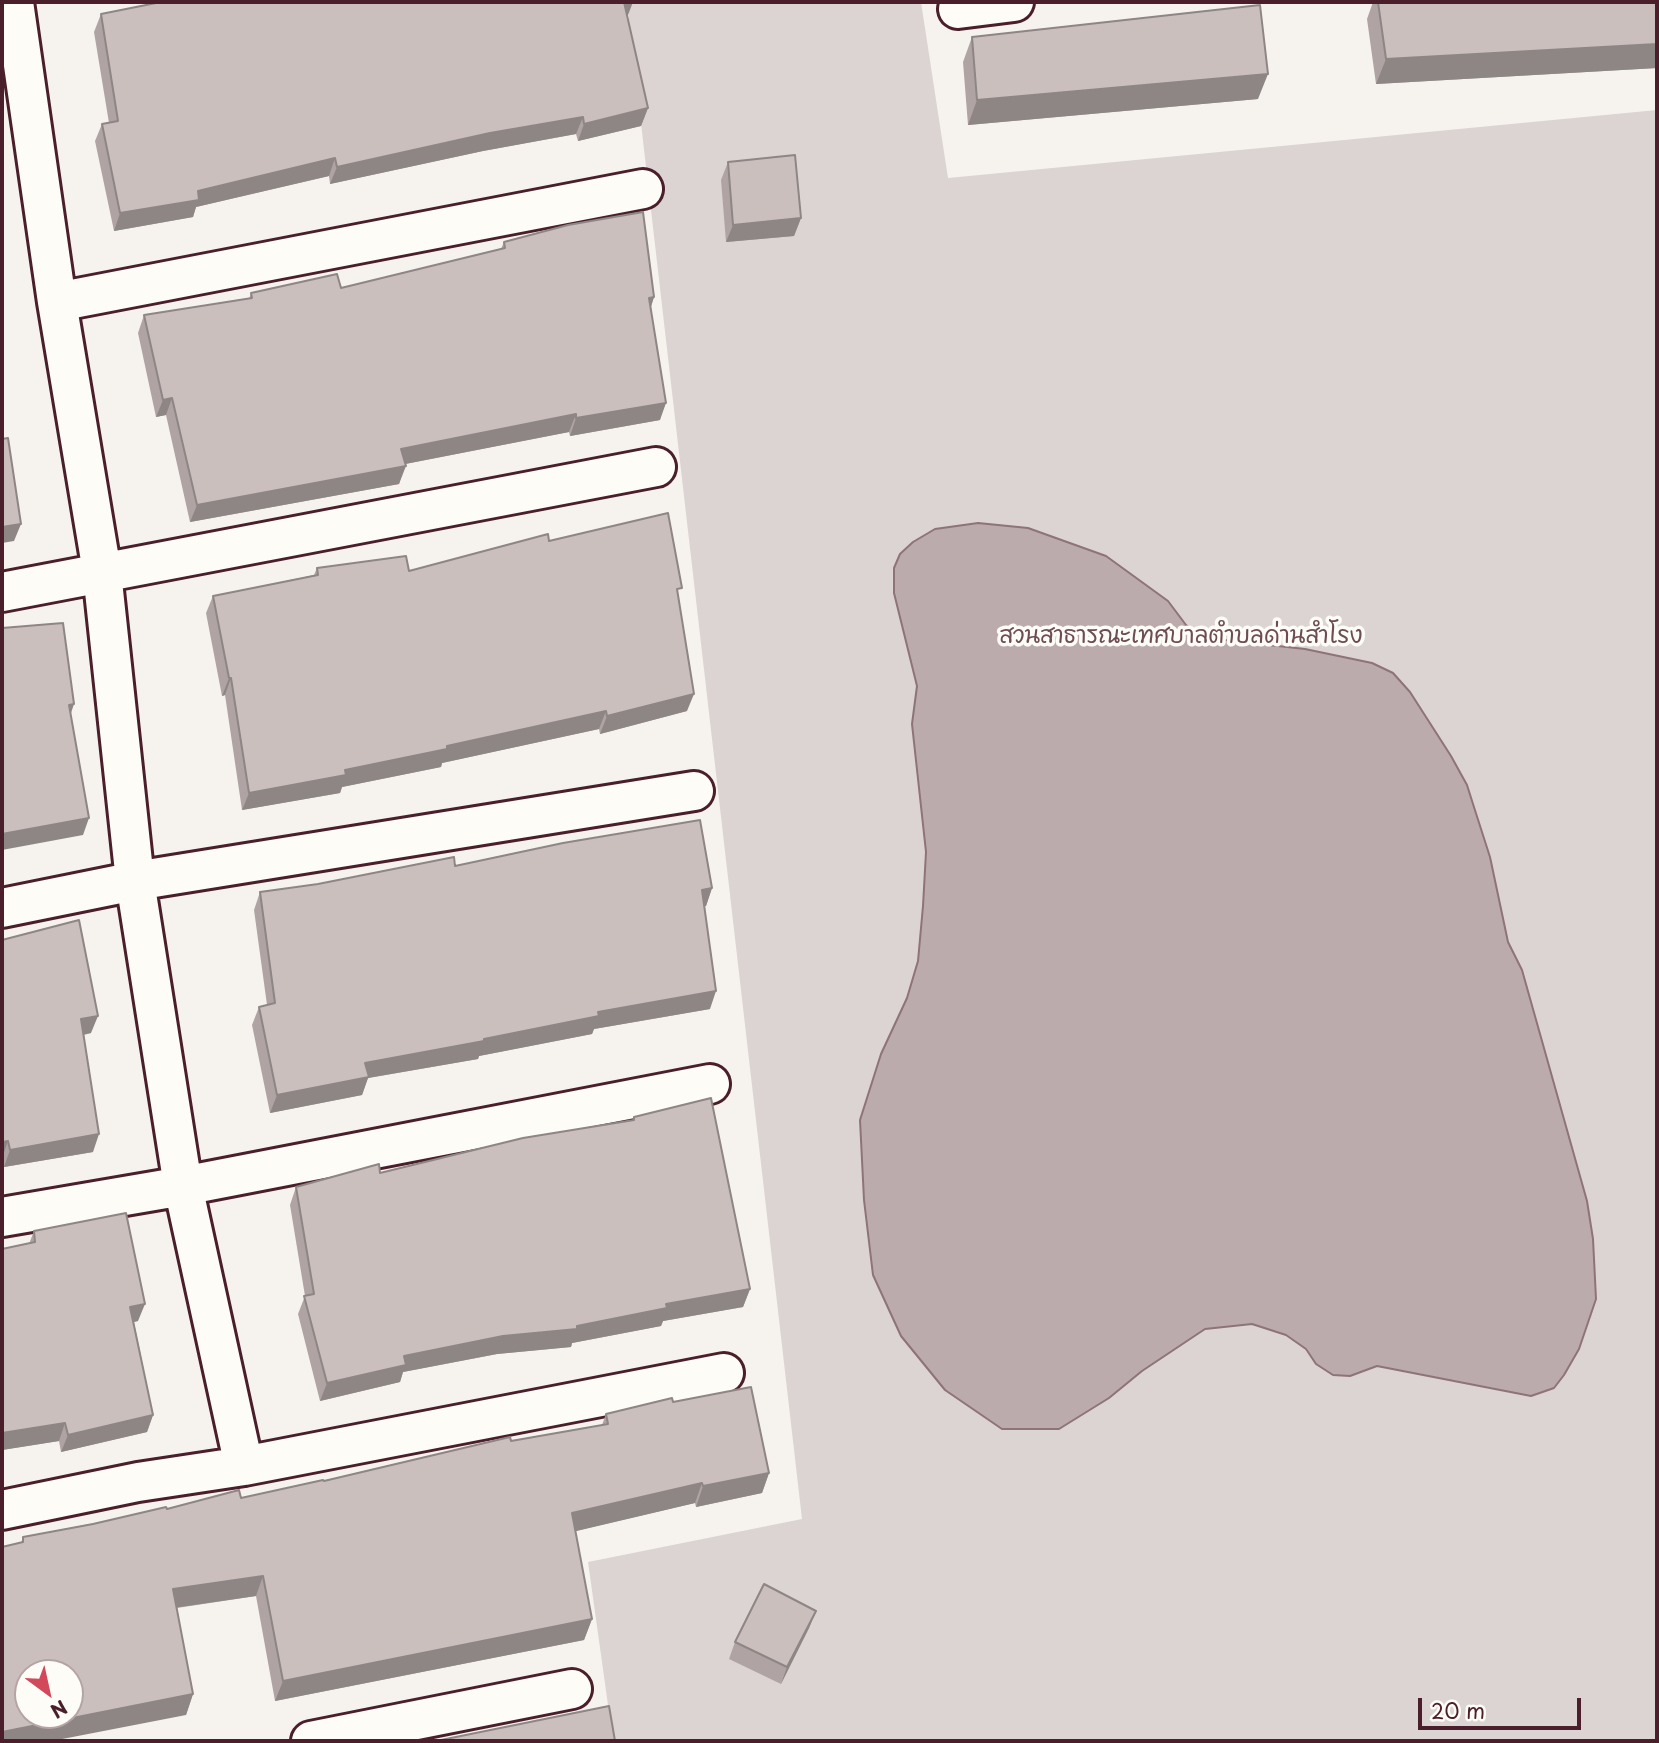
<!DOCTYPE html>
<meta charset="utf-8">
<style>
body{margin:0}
#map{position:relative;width:1659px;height:1743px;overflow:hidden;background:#f6f3ef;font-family:"Playpen Sans",sans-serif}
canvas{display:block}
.frame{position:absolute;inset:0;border:4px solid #4a1f2b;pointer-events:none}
.north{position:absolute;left:14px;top:1659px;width:70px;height:70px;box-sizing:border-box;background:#fdfcf7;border:2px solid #b5a4a5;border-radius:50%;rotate:147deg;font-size:19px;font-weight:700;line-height:28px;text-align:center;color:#4a1f2b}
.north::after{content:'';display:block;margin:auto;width:24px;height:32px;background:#d1495b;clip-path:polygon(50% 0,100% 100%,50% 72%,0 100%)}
.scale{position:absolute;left:1418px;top:1698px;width:163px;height:32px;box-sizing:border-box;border:4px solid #4a1f2b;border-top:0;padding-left:9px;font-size:21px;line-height:24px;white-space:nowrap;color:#4a1f2b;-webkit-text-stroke:5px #fdfcf7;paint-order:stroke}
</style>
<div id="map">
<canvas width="1659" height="1743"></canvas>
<div class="frame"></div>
<div class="north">N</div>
<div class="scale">20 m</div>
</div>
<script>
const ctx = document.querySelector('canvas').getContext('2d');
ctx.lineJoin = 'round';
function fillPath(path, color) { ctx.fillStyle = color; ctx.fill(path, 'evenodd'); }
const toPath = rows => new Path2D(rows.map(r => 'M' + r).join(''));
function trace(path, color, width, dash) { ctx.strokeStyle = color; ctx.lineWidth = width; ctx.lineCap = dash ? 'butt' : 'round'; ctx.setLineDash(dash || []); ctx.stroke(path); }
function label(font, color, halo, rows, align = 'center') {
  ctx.font = font + ' "Playpen Sans","Playpen Sans Thai",sans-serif'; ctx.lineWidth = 7; ctx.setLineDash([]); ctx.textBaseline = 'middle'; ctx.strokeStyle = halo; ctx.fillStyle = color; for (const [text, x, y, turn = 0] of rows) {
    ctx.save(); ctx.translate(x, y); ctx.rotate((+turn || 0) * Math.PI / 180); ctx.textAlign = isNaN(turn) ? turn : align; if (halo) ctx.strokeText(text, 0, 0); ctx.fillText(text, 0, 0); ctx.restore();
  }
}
fillPath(toPath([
 [627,2,921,2,948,178,1657,110,1657,1741,613,1741,588,1562,802,1519]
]), '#dcd4d2');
const water = toPath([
 [978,523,1028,528,1106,556,1168,601,1186,625,1199,634,1215,639,1305,649,1372,663,1393,673,1410,692,1451,756,1467,785,1473,804,1490,857,1508,942,1522,970,1587,1201,1593,1239,1596,1299,1579,1349,1564,1375,1554,1388,1531,1396,1377,1366,1350,1376,1333,1375,1316,1364,1306,1349,1286,1335,1252,1324,1205,1329,1142,1371,1109,1398,1059,1429,1002,1429,945,1390,901,1336,873,1275,864,1200,860,1120,881,1054,907,998,918,961,923,906,926,852,912,724,917,686,894,593,894,568,900,554,913,542,935,529,978,523]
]);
fillPath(water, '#bbabac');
trace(water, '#8e7378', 2);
const minor = toPath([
 [14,2,57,302,102,572,135,881,183,1186,244,1466],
 [958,9,1014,2],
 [57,302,643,189],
 [2,592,656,467],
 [2,908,135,881,694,791],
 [2,1217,183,1186,710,1084],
 [2,1510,138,1482,244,1466,724,1373],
 [311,1741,572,1689]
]);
trace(minor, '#4a1f2b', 44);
trace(minor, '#fdfcf7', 38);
fillPath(toPath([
 [1373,2,1657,2,1657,68,1376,84,1367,19],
 [101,14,628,15,627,16,648,108,641,126,578,141,576,134,483,151,330,184,329,176,196,207,193,217,114,231,95,141,102,124,109,123,94,32],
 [972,37,1258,99,968,125,963,62],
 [728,162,801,218,794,236,726,242,721,180],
 [504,242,654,297,651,307,660,420,570,436,569,432,405,464,399,484,190,522,166,415,156,417,138,333,144,315,249,299,251,293,341,288,501,249],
 [549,541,679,598,687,711,600,734,599,729,442,763,441,767,342,787,340,793,242,810,225,695,222,696,206,613,213,596,314,575,317,568,409,571],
 [455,866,712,888,706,906,704,906,710,1009,594,1029,592,1034,479,1056,478,1059,368,1078,362,1095,270,1113,252,1025,259,1007,267,1005,254,910,260,892],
 [2,940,91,1033,84,1035,93,1152,4,1167,2,1158],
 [634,1117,750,1289,743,1307,663,1321,661,1326,572,1343,571,1347,497,1354,403,1372,400,1382,320,1401,298,1314,305,1296,290,1205,296,1187,380,1173,632,1121],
 [34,1231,138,1321,134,1322,153,1415,147,1432,61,1452,59,1441,2,1450,2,1249,29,1244],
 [673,1402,769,1473,762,1493,696,1507,695,1503,575,1531,592,1619,584,1640,275,1701,256,1596,177,1608,193,1694,186,1715,21,1543,23,1537,167,1509,241,1498,324,1481,511,1441,602,1425,606,1414],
 [816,1611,809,1628,781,1684,729,1659,735,1642]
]), '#afa4a3');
fillPath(toPath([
 [623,2,633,2,628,15,617,17],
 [1657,44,1657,68,1376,84,1386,59],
 [1268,74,1258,99,968,125,977,100],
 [648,108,641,126,578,141,584,124],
 [583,117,576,134,483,151,330,184,337,167,490,133],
 [335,158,329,176,196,207,193,217,114,231,120,213,198,191],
 [801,218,794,236,726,242,733,225],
 [654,297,648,315,649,298],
 [172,398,166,415,156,417,163,400],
 [666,403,660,420,570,436,576,418],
 [576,414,569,432,395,466,401,449],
 [406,466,399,484,190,522,197,505],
 [21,524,14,541,2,543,2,527],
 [229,678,231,678,225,695,222,696],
 [694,694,687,711,600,734,607,716],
 [74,704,68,722,69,705],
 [606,711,599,729,442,763,441,767,342,787,340,793,242,810,249,793,447,746],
 [89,818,83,835,2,850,2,834],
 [712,888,706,906,695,908,702,890],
 [716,991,710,1009,594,1029,592,1034,479,1056,478,1059,368,1078,362,1095,270,1113,277,1095,365,1063,484,1039,598,1012],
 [98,1016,91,1033,75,1036,81,1019],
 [99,1134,93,1152,4,1167,10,1150],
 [8,1141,2,1158,2,1142],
 [750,1289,743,1307,663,1321,661,1326,572,1343,571,1347,497,1354,403,1372,400,1382,320,1401,327,1383,404,1356,503,1336,577,1326,666,1304],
 [145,1304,138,1321,124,1324,130,1307],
 [153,1415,147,1432,61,1452,68,1435],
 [65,1423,59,1441,2,1450,2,1433],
 [769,1473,762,1493,696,1507,703,1486],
 [702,1483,695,1503,564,1534,572,1513],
 [263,1576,256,1596,166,1609,173,1589],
 [816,1611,809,1628,781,1684,787,1667],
 [592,1619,584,1640,275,1701,283,1681],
 [193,1694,186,1715,52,1741,2,1741,2,1732]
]), '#8e8685');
const building = toPath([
 [161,2,624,2,648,108,584,124,583,117,490,133,337,167,335,158,198,191,199,200,120,213,102,124,118,121,101,14,161,2],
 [1378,2,1657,2,1657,44,1386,59,1378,2],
 [1260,5,1268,74,977,100,972,37,1260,5],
 [795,155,801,218,733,225,728,162,795,155],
 [643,212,654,297,649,298,666,403,576,418,576,414,401,449,406,466,197,505,172,398,163,400,144,315,252,298,251,293,337,274,341,288,505,248,504,242,568,225,643,212],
 [8,438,21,524,2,527,2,439,8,438],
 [668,513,682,588,677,589,694,694,607,716,606,711,447,746,447,749,345,770,346,775,249,793,231,678,229,678,213,596,318,575,317,568,406,556,409,571,548,534,549,541,668,513],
 [63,623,74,704,69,705,89,818,2,834,2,628,63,623],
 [700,820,712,888,702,890,716,991,598,1012,599,1016,484,1039,484,1041,365,1063,369,1077,277,1095,259,1007,275,1003,260,892,318,884,454,857,455,866,563,843,700,820],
 [79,920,98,1016,81,1019,99,1134,10,1150,8,1141,2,1142,2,940,79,920],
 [711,1098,750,1289,666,1304,667,1308,577,1326,577,1329,503,1336,404,1356,406,1365,327,1383,304,1296,314,1294,296,1187,379,1164,380,1173,523,1138,634,1120,634,1117,711,1098],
 [126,1213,145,1304,130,1307,153,1415,68,1435,65,1423,2,1433,2,1249,35,1242,34,1231,126,1213],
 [751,1387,769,1473,703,1486,702,1483,572,1513,592,1619,283,1681,263,1576,173,1589,193,1694,2,1732,2,1547,23,1542,23,1537,93,1524,166,1507,167,1509,239,1490,241,1498,323,1480,324,1481,510,1437,511,1441,608,1424,606,1414,672,1398,673,1402,751,1387],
 [28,1673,70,1673,70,1715,28,1715,28,1673],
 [764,1584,816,1611,787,1667,735,1642,764,1584],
 [609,1706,615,1741,436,1741,609,1706]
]);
fillPath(building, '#cbbfbe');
trace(building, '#8e8685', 2);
label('23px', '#6e4c55', '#fdfcf7', [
 ["สวนสาธารณะเทศบาลตำบลด่านสำโรง",1181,637]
]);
</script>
